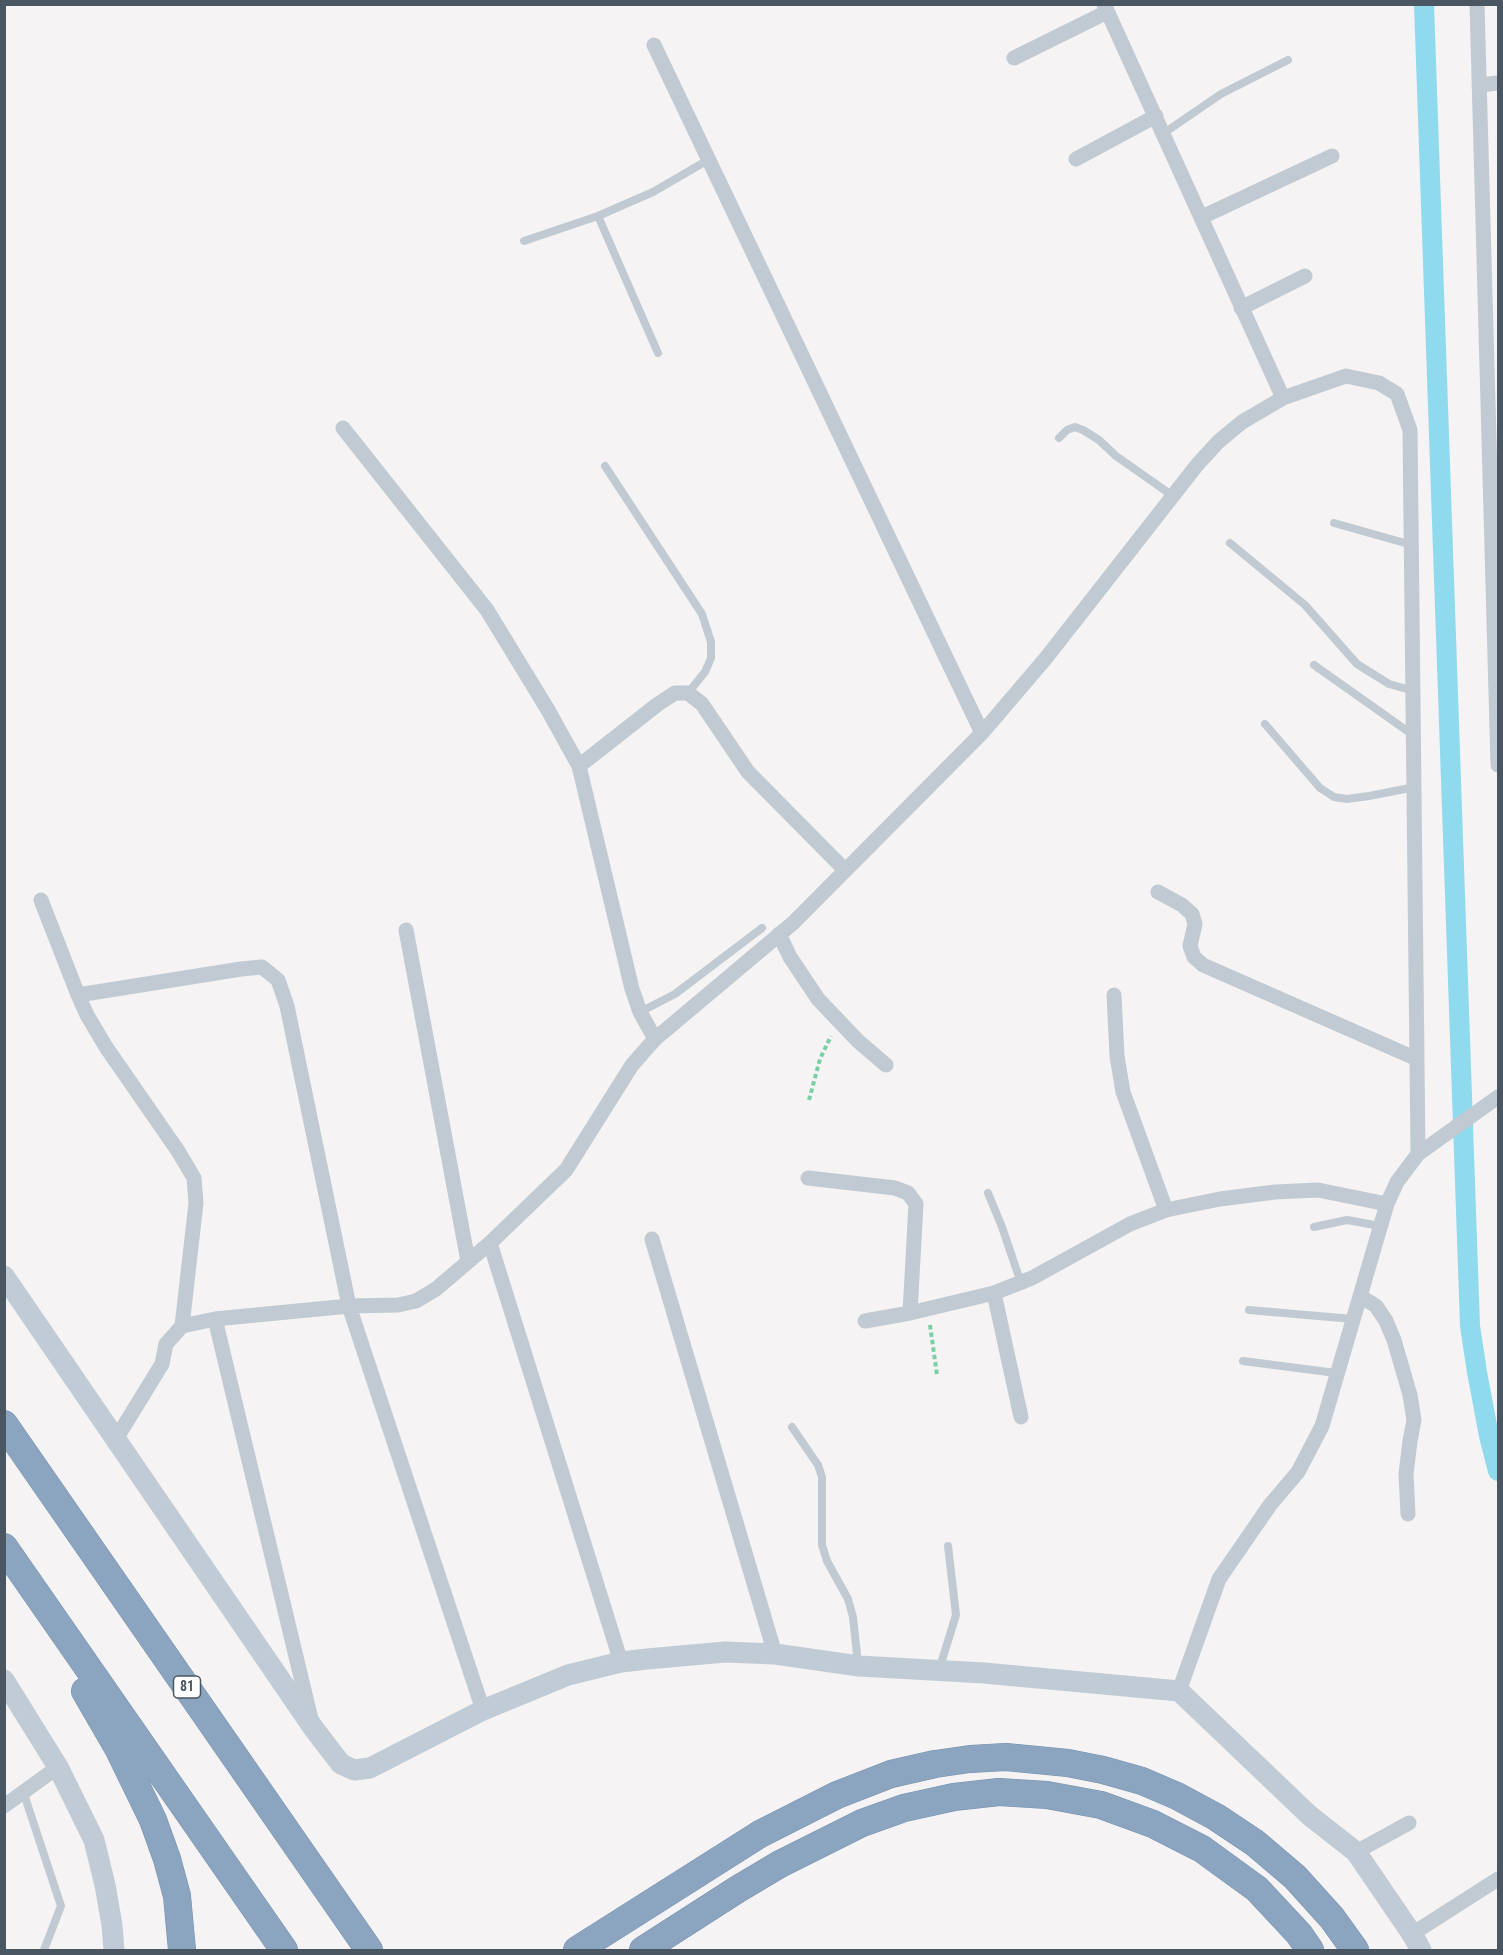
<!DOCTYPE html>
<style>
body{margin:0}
#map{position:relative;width:1503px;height:1955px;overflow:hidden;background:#f5f3f3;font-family:"Roboto Condensed",sans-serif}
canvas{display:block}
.frame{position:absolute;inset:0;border:6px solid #4a5661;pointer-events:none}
</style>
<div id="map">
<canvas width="1503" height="1955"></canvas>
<div class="frame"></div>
</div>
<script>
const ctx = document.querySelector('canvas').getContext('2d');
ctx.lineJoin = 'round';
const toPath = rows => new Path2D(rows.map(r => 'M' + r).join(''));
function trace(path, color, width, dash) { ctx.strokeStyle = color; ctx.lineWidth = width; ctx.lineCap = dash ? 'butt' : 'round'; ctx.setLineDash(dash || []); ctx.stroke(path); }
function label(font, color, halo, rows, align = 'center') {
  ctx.font = font + ' "Roboto Condensed",sans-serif'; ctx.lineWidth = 4.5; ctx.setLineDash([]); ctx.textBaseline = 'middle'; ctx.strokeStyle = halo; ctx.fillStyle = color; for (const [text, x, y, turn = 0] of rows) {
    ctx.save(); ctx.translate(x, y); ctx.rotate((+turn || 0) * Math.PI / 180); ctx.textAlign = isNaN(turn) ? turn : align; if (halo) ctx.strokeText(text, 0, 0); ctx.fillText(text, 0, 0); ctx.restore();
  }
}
trace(toPath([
 [1424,4,1470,1326,1477,1372,1489,1436,1498,1471]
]), '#90daee', 20);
const motorway = toPath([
 [4,1424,369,1950],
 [4,1547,284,1950],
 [85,1691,118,1748,153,1820,167,1859,177,1896,182,1950],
 [577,1950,760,1834,837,1795,891,1774,935,1764,970,1759,1006,1757,1068,1763,1103,1770,1142,1781,1177,1796,1216,1817,1255,1843,1295,1877,1332,1918,1355,1950],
 [643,1950,738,1889,780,1864,862,1823,904,1808,954,1797,999,1792,1047,1795,1101,1805,1153,1824,1202,1849,1257,1889,1299,1934,1310,1950]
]);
trace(motorway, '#7690ad', 28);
trace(toPath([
 [809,1100,820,1059,831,1036],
 [930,1325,937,1375]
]), '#7ad0a6', 4, [4.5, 3]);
trace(toPath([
 [1164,133,1221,94,1288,60],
 [598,216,658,353],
 [524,241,598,216,653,192,708,160],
 [1059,438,1067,430,1075,427,1083,430,1099,440,1116,456,1173,496],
 [605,466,702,614,711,642,711,658,705,672,688,693],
 [1334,523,1412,545],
 [1230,543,1305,605,1357,664,1389,684,1414,691],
 [1314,665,1413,735],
 [1265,724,1320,788,1334,797,1347,799,1369,796,1415,787],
 [640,1012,675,994,762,928],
 [988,1193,1002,1227,1021,1283],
 [1314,1227,1347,1220,1380,1226],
 [1249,1310,1353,1319],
 [1243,1361,1336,1373],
 [792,1427,818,1465,822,1477,822,1545,827,1561,848,1599,853,1617,858,1664],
 [939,1670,956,1615,948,1546],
 [23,1791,61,1906,44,1950]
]), '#c1cad2', 8);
trace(toPath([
 [1104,4,1283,398],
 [1477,4,1498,765],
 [654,45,982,733],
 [1014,58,1107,12],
 [1479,85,1498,83],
 [1076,159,1156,116],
 [1202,217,1332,156],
 [1241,308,1305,276],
 [343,428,487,610,548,710,579,766,632,989,640,1012,655,1039],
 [579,766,658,704,675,693,688,693,702,704,748,772,845,870],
 [1158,892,1182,905,1192,914,1195,924,1190,946,1194,957,1203,965,1417,1059],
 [41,900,78,995],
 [406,930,468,1261],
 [779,934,790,957,818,999,858,1041,886,1065],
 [1114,995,1117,1056,1123,1092,1166,1210],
 [808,1178,895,1188,908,1193,916,1204,910,1313],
 [652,1239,775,1654],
 [490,1243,621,1662],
 [994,1293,1021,1417],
 [1360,1296,1376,1306,1386,1321,1394,1340,1410,1395,1414,1420,1410,1441,1406,1474,1408,1514],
 [215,1319,311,1719],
 [865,1321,910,1313,994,1293,1032,1278,1130,1224,1166,1210,1220,1199,1275,1192,1318,1190,1387,1204],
 [182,1326,196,1203,194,1178,178,1151,106,1047,87,1015,78,995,241,969,262,967,278,980,287,1006,349,1306,483,1710],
 [116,1439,162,1364,166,1344,182,1326,215,1319,349,1306,398,1305,416,1301,436,1289,490,1243,566,1170,632,1065,655,1039,793,923,982,733,1046,658,1197,465,1218,442,1242,422,1283,398,1346,376,1379,383,1397,394,1410,430,1418,1154],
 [1179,1691,1219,1579,1270,1505,1298,1472,1322,1426,1387,1204,1397,1182,1418,1154,1498,1097],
 [4,1806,58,1767],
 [1356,1852,1409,1823],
 [1412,1934,1498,1879]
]), '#c1cad2', 15);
trace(toPath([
 [4,1276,314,1729,341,1764,354,1770,370,1768,483,1710,568,1675,621,1662,647,1659,725,1652,775,1654,859,1666,984,1673,1179,1691,1309,1815,1356,1852,1412,1934,1421,1950],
 [4,1680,58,1767,94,1840,105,1885,112,1925,114,1950]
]), '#c1cbd6', 21);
trace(motorway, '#8ba5c1', 27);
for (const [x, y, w] of [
 [187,1687,27]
]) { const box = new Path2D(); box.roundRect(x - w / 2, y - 11, w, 22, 4.5); ctx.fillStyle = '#fff'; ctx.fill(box); trace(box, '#4a5661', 1.5); }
label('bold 14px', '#4a5661', null, [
 ["81",187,1687]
]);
</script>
